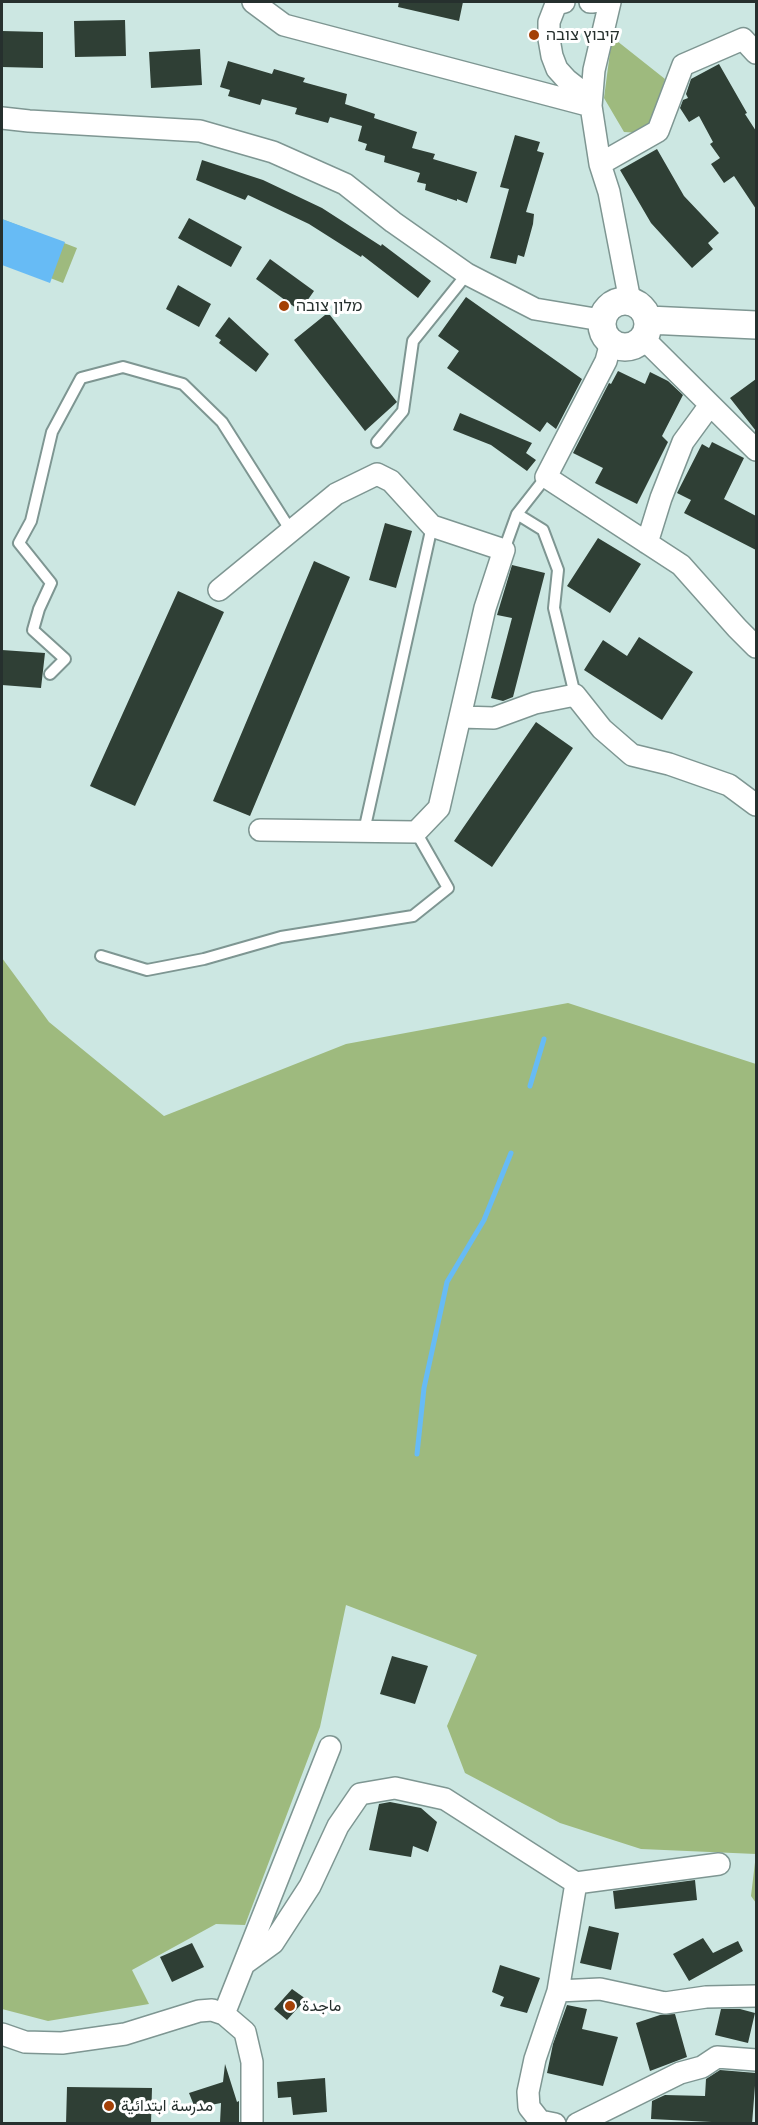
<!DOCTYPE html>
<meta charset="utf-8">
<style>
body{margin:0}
#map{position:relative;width:758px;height:2125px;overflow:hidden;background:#cce7e2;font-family:Inter,sans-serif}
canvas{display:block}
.frame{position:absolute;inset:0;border:3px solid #26302e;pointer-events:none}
</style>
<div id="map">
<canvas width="758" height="2125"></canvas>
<div class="frame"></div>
</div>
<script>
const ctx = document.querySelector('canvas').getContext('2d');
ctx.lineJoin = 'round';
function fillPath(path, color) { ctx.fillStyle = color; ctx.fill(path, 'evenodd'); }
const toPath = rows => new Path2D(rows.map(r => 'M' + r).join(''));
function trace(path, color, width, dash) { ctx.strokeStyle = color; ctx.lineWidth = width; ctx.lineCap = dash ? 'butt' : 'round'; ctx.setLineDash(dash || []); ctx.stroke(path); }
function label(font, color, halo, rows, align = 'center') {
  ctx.font = font + ' Inter,Vazirmatn,"Noto Sans Hebrew",sans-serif'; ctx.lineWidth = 6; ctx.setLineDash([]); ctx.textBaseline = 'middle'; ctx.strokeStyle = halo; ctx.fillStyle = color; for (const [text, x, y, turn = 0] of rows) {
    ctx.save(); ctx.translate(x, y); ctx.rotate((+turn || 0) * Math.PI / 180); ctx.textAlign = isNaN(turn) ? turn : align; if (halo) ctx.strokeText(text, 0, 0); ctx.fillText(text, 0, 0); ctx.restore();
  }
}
fillPath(toPath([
 [612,37,665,79,652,118,642,133,624,132,604,98],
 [2,219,77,248,63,283,2,259],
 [2,958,49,1022,164,1116,346,1044,568,1003,756,1064,756,1903,751,1896,756,1854,641,1849,560,1823,465,1773,447,1726,477,1655,346,1605,320,1727,245,1925,216,1924,132,1970,149,2004,48,2021,2,2009]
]), '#9eba7e');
fillPath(toPath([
 [2,219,65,242,50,283,2,265]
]), '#67bbf5');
trace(toPath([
 [530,1086,544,1039],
 [417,1454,424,1388,447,1282,484,1220,511,1153]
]), '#67bbf5', 5);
fillPath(toPath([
 [399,2,463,2,459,21,398,7],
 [125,20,126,56,75,57,74,21],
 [2,31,43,32,43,68,2,67],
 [200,49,202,85,151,88,149,52],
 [228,61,272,74,274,69,305,78,303,82,347,94,345,104,375,114,374,118,417,132,412,148,435,154,433,159,477,172,467,203,457,199,457,201,425,190,426,184,417,182,420,173,384,162,385,156,365,150,367,144,358,141,362,126,330,117,328,123,295,114,297,108,262,99,260,105,228,96,230,90,220,87],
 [719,64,747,113,745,114,756,131,756,209,734,176,724,183,711,164,720,158,710,144,713,142,699,116,689,122,680,108,683,100,688,98,686,94,691,79],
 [515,135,540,142,537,151,544,153,526,212,534,214,533,224,524,257,518,255,516,264,490,258,509,189,500,187],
 [657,149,684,196,719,233,708,243,713,249,692,268,651,223,620,170],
 [202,160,263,180,322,208,381,246,382,244,431,281,418,298,362,255,361,257,309,224,248,195,245,200,196,180],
 [189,218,242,247,231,267,178,238],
 [270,259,314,291,300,311,256,279],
 [178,285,211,304,199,327,166,309],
 [466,297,582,379,556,429,547,422,540,432,447,368,459,351,438,336],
 [325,315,330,315,397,402,365,431,294,340],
 [229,317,269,354,256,372,219,343,221,340,215,336],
 [618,371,645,384,650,372,668,381,683,395,662,436,668,442,637,504,595,483,603,468,573,453,609,383,611,384],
 [756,379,756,431,730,398],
 [460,413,532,443,526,453,536,460,527,471,491,445,453,430],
 [712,442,744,458,724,499,756,516,756,550,684,513,691,500,677,493,702,444,709,448],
 [385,523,412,531,396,588,369,580],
 [598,538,641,564,610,613,567,586],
 [314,561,350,577,250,816,213,801],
 [512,565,545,573,513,697,503,701,491,698,512,618,497,615],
 [178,591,224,612,135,806,90,786],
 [639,637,693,672,662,720,584,670,603,640,627,656],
 [2,650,45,653,41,688,2,685],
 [536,722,573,748,492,867,454,841],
 [392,1656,428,1666,415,1704,380,1694],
 [390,1802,421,1808,437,1822,428,1852,413,1846,411,1857,369,1850,379,1804],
 [695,1880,697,1900,615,1909,613,1891],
 [589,1926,619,1933,611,1970,580,1963],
 [703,1938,713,1953,738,1941,743,1951,689,1981,673,1954],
 [192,1943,204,1967,172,1982,160,1957],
 [500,1965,540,1978,527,2013,500,2006,504,1997,492,1992],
 [292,1989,306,1999,287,2020,274,2009],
 [567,2005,587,2009,582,2029,618,2037,603,2086,547,2073,553,2044],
 [721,2009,740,2009,755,2013,748,2043,715,2035],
 [675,2014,687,2057,650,2071,636,2023,660,2015],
 [225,2064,237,2102,239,2101,239,2123,220,2123,221,2103,195,2108,189,2093,223,2082],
 [720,2070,756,2073,752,2124,651,2119,652,2101,665,2095,705,2096,706,2079],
 [325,2078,327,2112,293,2115,291,2097,278,2098,277,2082],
 [67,2087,152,2088,151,2124,66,2124]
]), '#2f3f35');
const service = toPath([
 [377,442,403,411,413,341,467,274],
 [517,514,543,530,558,570,554,608,575,695],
 [504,550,517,514,546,477],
 [50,674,65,659,33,630,39,609,51,583,19,543,31,521,52,432,81,378,123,367,183,384,222,422,291,531],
 [364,831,432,526],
 [101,956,147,970,204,959,281,937,413,916,448,888,416,832]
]);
const minor = toPath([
 [253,2,284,25,591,106],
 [564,2,556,4,549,22,549,39,552,56,557,69,567,80,581,91,592,94],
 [590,2,593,2],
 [610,2,594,70,591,106,600,164,609,192,630,301],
 [2,118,29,121,200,131,273,152,345,184,393,222,467,274,535,309,601,320],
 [600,164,658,131,683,65,743,39,756,53],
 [643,338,756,450],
 [611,342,606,361,546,477,681,565,737,628,756,647],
 [647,543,661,498,683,442,710,405],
 [219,590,336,494,377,474,391,481,432,526,504,550,485,608,439,808,416,832,260,830],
 [461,717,494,718,535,703,575,695,602,729,632,755,669,764,729,785,756,805],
 [244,1964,273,1943,310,1886,338,1826,360,1794,395,1788,445,1799,576,1883,719,1864],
 [558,1991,600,1989,665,2003,706,1997,756,1996],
 [224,2014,330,1747],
 [2,2034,25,2042,62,2043,125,2034,199,2011,212,2010,224,2014,245,2032,252,2062,252,2124],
 [555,2124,540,2121,529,2107,528,2092,535,2059,558,1991,576,1883],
 [577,2124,680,2073,702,2067,717,2057,756,2060]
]);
const tertiary = toPath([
 '602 324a23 23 0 1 1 46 0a23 23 0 1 1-46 0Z',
 [648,320,756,325]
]);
trace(service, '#7e9692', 14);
trace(minor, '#7e9692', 24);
trace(tertiary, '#7e9692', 30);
trace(service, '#fff', 10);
trace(minor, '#fff', 21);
trace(tertiary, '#fff', 27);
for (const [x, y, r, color] of [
 [534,35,6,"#a44107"],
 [284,306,6,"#a44107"],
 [290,2006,6,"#a44107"],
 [109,2106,6,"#a44107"]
]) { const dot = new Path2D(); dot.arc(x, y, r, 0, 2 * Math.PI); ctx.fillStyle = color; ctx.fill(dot); trace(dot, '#fff', 2); }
label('16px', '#26302e', '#fff', [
 ["קיבוץ צובה",546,35],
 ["מלון צובה",296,306],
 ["ماجدة",302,2006],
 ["مدرسة ابتدائية",121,2106]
], 'left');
</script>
